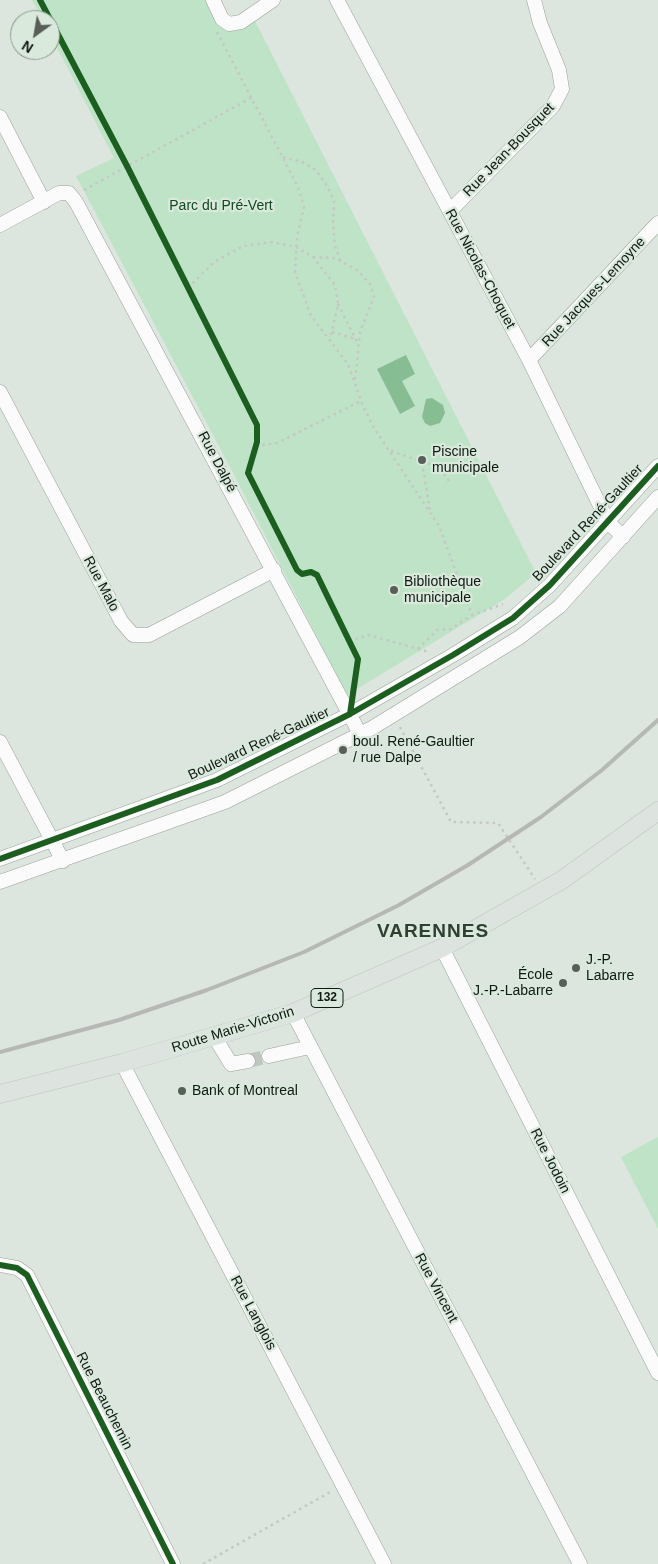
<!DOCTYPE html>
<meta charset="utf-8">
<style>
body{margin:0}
#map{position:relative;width:658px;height:1564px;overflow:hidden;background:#dce6de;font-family:Arial,sans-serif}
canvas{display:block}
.north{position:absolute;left:10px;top:10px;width:50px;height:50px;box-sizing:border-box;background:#d9e9db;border:1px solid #89958b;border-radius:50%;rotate:212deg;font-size:14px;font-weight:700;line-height:20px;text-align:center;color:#111712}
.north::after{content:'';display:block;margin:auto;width:18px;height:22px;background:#585f59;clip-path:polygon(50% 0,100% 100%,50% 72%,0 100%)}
</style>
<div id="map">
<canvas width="658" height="1564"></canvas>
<div class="north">N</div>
</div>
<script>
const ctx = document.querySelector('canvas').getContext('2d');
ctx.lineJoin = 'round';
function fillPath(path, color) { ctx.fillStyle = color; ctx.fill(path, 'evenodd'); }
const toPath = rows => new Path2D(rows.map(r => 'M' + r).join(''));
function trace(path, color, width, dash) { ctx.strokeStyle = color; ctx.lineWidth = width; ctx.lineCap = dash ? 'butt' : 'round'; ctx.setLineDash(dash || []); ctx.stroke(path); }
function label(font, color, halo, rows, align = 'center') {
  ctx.font = font + ' Arial,sans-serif'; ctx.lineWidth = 4.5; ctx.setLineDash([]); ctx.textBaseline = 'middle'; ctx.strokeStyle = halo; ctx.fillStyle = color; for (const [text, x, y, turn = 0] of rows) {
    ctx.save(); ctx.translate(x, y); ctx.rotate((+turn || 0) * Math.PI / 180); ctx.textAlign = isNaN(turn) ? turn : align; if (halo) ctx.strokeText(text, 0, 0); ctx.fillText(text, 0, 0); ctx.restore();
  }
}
fillPath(toPath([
 [32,0,213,0,222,19,252,15,536,573,505,599,347,695,231,469,76,176,114,158,50,34,50,20,43,20],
 [658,1137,658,1229,621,1157]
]), '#bfe3c6');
fillPath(toPath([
 [406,355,415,374,402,381,415,406,400,414,377,369],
 [432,398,443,405,445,413,440,423,430,426,425,423,422,417,426,399]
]), '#87bd93');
trace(toPath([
 [248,1061,269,1056]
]), '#bec7bf', 14, [14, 7]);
const minor = toPath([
 [213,0,222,19,229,24,241,22,273,0],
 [337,0,529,360,608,522,623,537],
 [0,117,44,202],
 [450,211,553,106,562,89,559,70,540,23,534,0],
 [0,225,59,193,69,193,76,202,360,734],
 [529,360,658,223],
 [0,392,121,621,133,635,149,635,274,570],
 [0,742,63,861],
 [0,859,217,780,350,714,453,655,513,618,550,585,658,466],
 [0,882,225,802,372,728,520,637,560,606,658,497],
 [442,948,658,1373],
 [293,1013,580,1564],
 [214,1036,231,1064,248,1061],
 [269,1056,310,1047],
 [122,1063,384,1564],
 [0,1265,17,1268,27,1275,173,1564]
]);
const major = toPath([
 [0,1094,122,1063,293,1013,442,948,562,880,658,811]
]);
trace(minor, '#9aa19b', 15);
trace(major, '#bec3bf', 19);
trace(toPath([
 [217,32,298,187,304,207,297,237,295,272,311,316,348,364,363,406,374,428,439,526,472,615,503,604],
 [283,157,302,162,316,170,327,186,334,201,333,225,335,246,340,260],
 [84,190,251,98],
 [313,257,335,258,357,270,370,284,374,297,360,332,355,382],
 [188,288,214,262,243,246,272,242,296,247,313,257,335,285,338,304,330,340],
 [338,304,358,344],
 [332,332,355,339],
 [256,446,277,443,361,401],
 [391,451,438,467,450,482],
 [421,456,430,510],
 [349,641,369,635,429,652],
 [418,649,437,630,451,629,472,615],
 [400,727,451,822,498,823,535,879],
 [203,1564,332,1491]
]), '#c5c7c5', 2.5, [2.5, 4]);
trace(minor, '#fafbfa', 14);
trace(major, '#dde4df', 18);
trace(toPath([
 [0,1052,119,1020,207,990,304,952,399,905,468,865,541,817,602,770,658,720]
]), '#b6b8b6', 4);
trace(toPath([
 [40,0,127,166,257,425,257,442,248,473,297,570,302,574,311,572,317,575,358,659,350,714],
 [0,859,217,780,350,714,453,655,513,618,550,585,658,466],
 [0,1265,17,1268,27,1275,173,1564]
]), '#1b5e20', 6);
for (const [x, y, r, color] of [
 [422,460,5,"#585f59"],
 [394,590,5,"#585f59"],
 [343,750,5,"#585f59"],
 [576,968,5,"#585f59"],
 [563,983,5,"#585f59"],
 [182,1091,5,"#585f59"]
]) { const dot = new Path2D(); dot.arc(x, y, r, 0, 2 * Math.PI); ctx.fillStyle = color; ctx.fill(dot); trace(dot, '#d9e9db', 2); }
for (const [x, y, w] of [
 [327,998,32]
]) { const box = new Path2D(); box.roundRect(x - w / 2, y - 9.5, w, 19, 4); ctx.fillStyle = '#d9e9db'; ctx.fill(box); trace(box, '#111712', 1); }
label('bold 12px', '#111712', null, [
 ["132",327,998]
]);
label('14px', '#111712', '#d9e9db', [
 ["Rue Jean-Bousquet",509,150,-46],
 ["Rue Nicolas-Choquet",480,269,62],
 ["Rue Jacques-Lemoyne",594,292,-47],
 ["Rue Dalpé",217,462,62],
 ["Boulevard René-Gaultier",588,523,-47],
 ["Rue Malo",101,584,62],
 ["Boulevard René-Gaultier",259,744,-25],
 ["Route Marie-Victorin",233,1030,-17],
 ["Rue Jodoin",550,1161,63],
 ["Rue Vincent",436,1288,62],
 ["Rue Langlois",253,1313,62],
 ["Rue Beauchemin",104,1401,63]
]);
label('14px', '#114823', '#d9e9db', [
 ["Parc du Pré-Vert",221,206]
]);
label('14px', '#111712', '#d9e9db', [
 ["Piscine",432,452],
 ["municipale",432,468],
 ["Bibliothèque",404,582],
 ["municipale",404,598],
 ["boul. René-Gaultier",353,742],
 ["/ rue Dalpe",353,758],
 ["J.-P.",586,960],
 ["Labarre",586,976],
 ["École",553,975,"right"],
 ["J.-P.-Labarre",553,991,"right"],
 ["Bank of Montreal",192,1091]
], 'left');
ctx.letterSpacing = '1px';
label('bold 19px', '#313e34', '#d9e9db', [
 ["VARENNES",433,932]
]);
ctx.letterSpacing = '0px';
</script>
